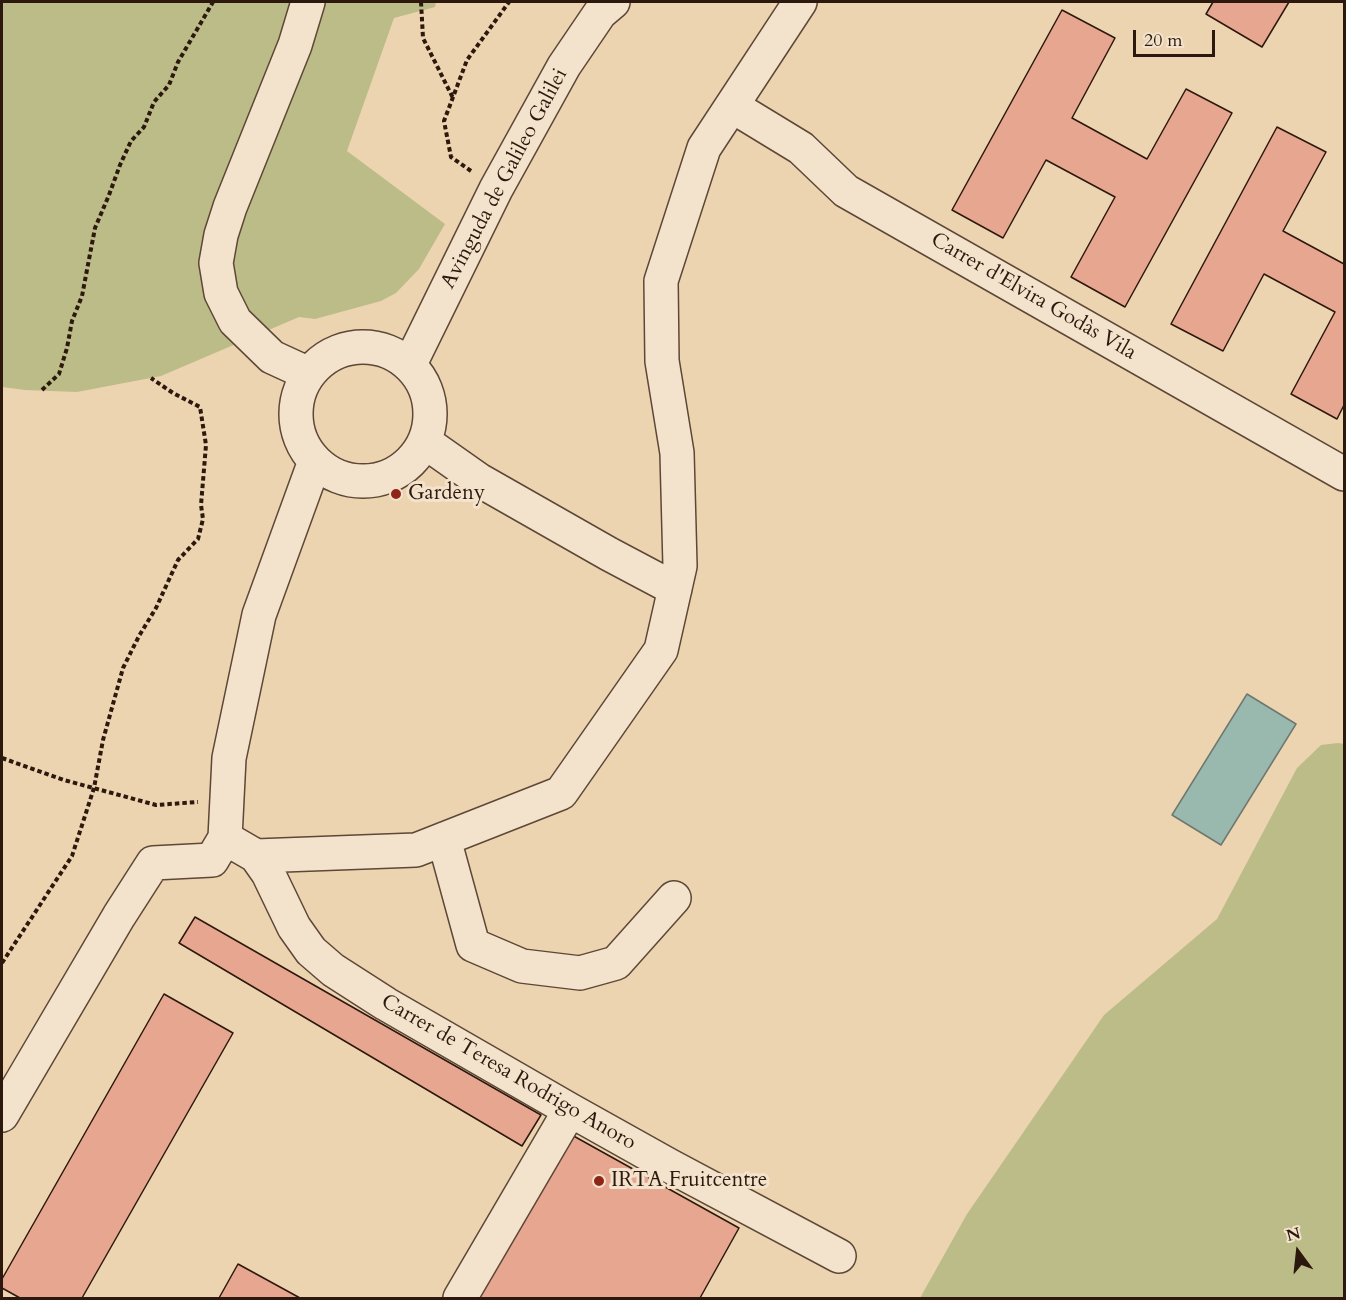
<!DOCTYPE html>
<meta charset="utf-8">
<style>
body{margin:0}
#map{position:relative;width:1346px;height:1300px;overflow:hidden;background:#edd4b1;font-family:Cardo,serif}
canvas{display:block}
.frame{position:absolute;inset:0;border:3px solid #2d180d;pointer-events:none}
.north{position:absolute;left:1268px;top:1222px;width:60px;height:60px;-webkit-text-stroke:4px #f3e3cc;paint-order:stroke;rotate:345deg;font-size:16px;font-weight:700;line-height:24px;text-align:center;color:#2d180d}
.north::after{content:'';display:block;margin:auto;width:21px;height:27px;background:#2d180d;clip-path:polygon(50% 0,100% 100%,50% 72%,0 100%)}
.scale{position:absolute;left:1133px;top:30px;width:82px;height:27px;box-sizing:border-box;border:3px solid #2d180d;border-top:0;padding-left:8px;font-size:18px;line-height:21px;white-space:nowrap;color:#2d180d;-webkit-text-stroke:4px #f3e3cc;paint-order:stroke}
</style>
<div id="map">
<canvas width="1346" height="1300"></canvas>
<div class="frame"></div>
<div class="north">N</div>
<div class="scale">20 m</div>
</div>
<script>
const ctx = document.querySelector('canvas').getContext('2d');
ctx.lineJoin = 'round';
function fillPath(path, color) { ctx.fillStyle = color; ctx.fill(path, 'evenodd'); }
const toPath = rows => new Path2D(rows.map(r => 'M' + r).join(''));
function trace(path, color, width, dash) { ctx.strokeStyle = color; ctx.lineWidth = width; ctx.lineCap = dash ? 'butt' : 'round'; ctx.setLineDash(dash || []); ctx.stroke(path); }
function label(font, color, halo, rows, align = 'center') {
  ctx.font = font + ' Cardo,serif'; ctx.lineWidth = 6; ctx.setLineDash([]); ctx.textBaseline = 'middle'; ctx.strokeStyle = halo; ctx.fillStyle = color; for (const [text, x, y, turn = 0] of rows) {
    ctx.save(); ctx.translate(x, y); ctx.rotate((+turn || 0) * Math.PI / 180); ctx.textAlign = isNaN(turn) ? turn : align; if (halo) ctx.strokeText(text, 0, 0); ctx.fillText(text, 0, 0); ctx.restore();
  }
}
fillPath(toPath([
 [2,2,436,2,435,7,394,18,347,151,445,224,419,269,396,293,381,301,315,319,299,317,161,376,77,392,25,390,2,387],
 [1338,743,1344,744,1344,1294,1343,1298,920,1298,967,1214,1104,1015,1217,919,1297,768,1321,745]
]), '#bcbc89');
const water = toPath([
 [1247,694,1296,724,1221,845,1172,815,1247,694]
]);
fillPath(water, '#99b8ae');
trace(water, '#6e786e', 1.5);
const building = toPath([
 [1213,2,1289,2,1262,47,1206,14,1213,2],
 [1062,10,1115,38,1072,118,1147,159,1186,89,1232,113,1125,307,1071,277,1115,197,1046,160,1003,238,952,210,1062,10],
 [1277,127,1326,152,1283,231,1344,264,1344,405,1337,419,1291,394,1335,312,1264,274,1223,351,1171,324,1277,127],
 [195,917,541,1115,522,1146,179,943,195,917],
 [164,994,233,1033,82,1298,20,1298,2,1288,2,1279,164,994],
 [570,1134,739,1228,700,1298,478,1298,570,1134],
 [238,1264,300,1298,219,1298,238,1264]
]);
fillPath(building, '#e6a690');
trace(building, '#2d180d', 1.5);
const minor = toPath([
 [308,2,295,45,230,207,221,235,216,263,221,293,235,321,272,357,309,374],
 [732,106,801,148,846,191,1344,474],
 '296 414a67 67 0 1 1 134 0a67 67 0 1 1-134 0Z',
 [410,364,496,189,564,66,600,13,613,2],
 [425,442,479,480,609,554,675,589],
 [225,838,256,856,416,850,561,793,661,650,680,566,677,453,662,361,661,281,704,148,800,2],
 [444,839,473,945,522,966,580,973,616,963,674,898],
 [256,856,268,873,294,927,311,951,333,970,386,1004,570,1110,670,1166,839,1256],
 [2,1115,119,916,153,863,212,860,225,838,229,758,259,615,315,461],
 [460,1298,570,1110]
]);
trace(minor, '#5d4736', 36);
trace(toPath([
 [421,2,423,38,453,98],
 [471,171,451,157,444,121,467,60,509,2],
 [42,390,59,374,67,348,72,321,82,296,95,228,109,195,120,165,131,141,144,127,154,102,169,85,178,62,213,2],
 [2,758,64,780,156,805,198,802],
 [2,963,72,856,94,788,103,740,123,668,139,636,156,608,178,560,198,539,203,519,201,505,206,445,200,407,173,393,151,378]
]), '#2d180d', 4, [4.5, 3]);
trace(minor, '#f3e3cc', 33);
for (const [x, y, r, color] of [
 [396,494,6,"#8f2418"],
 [599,1181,6,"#8f2418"]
]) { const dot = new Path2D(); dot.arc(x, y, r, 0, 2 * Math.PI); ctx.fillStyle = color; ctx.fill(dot); trace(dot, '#f3e3cc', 2); }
label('21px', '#2d180d', '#f3e3cc', [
 ["Avinguda de Galileo Galilei",505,179,-62],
 ["Carrer d'Elvira Godàs Vila",1033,297,30],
 ["Carrer de Teresa Rodrigo Anoro",508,1073,30]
]);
label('21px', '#2d180d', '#f3e3cc', [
 ["Gardeny",408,494],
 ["IRTA Fruitcentre",611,1181]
], 'left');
</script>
